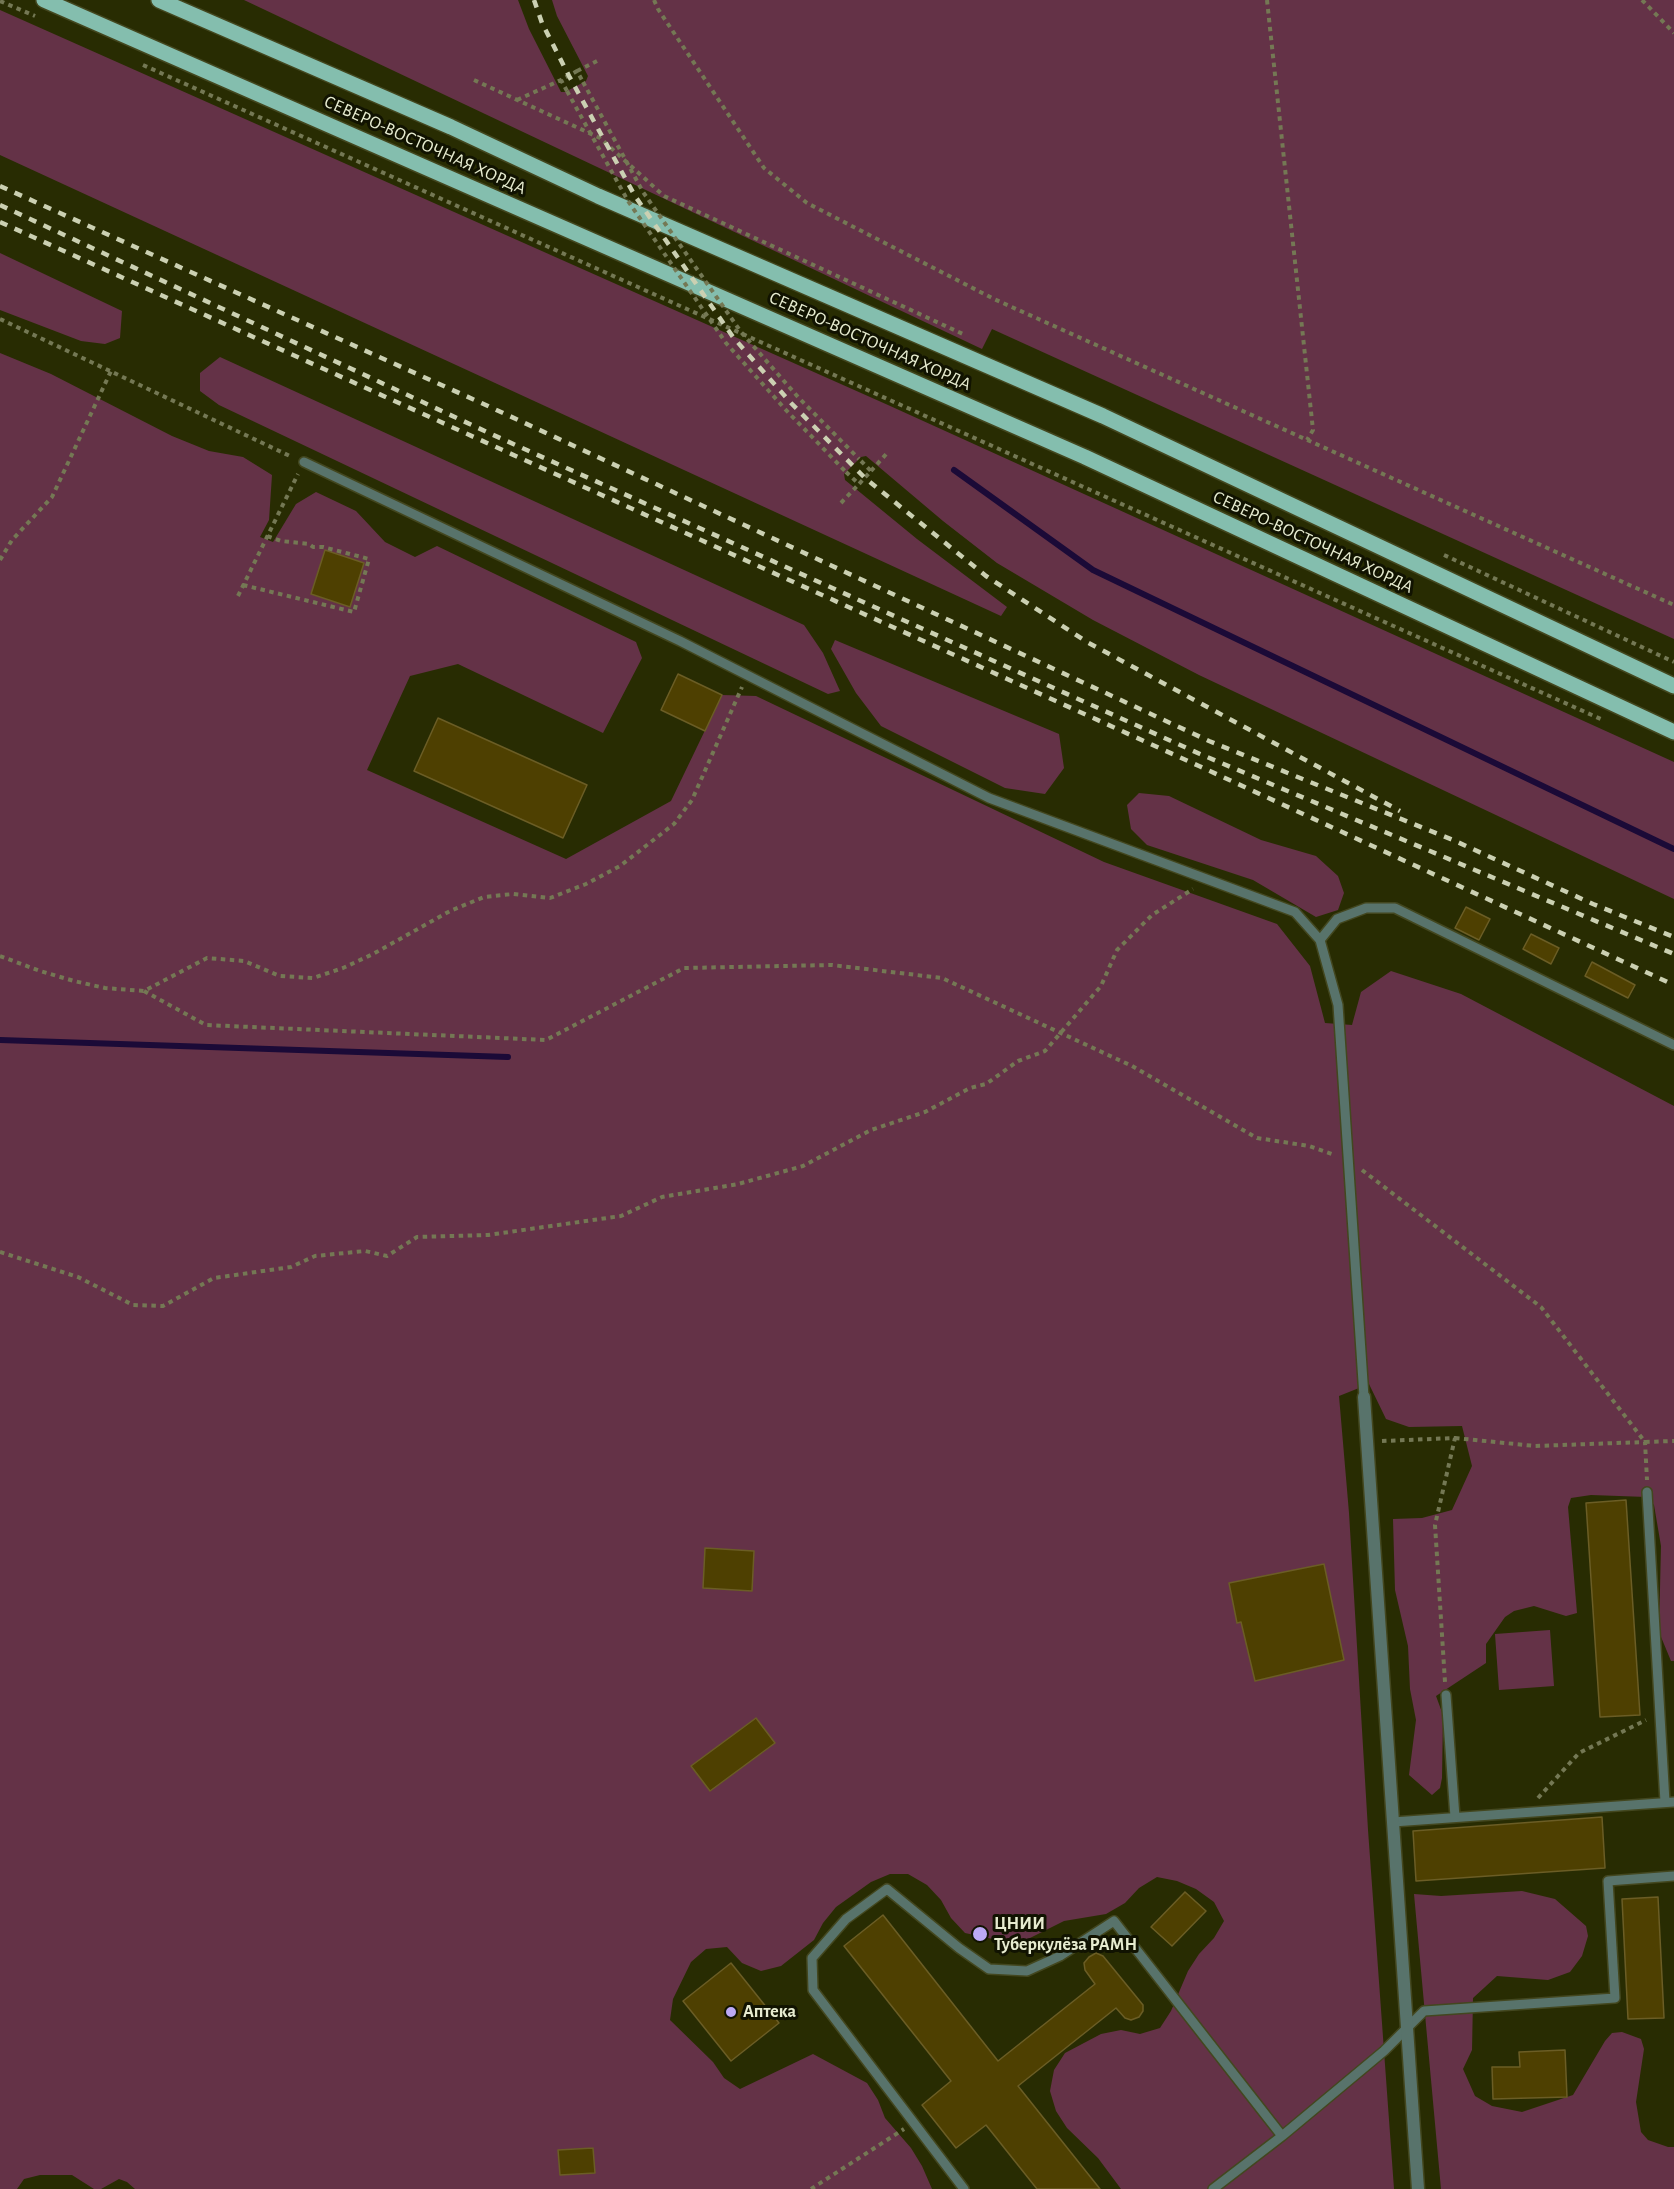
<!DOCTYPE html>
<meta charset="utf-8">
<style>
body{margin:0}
canvas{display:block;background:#282c02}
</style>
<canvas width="1674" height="2189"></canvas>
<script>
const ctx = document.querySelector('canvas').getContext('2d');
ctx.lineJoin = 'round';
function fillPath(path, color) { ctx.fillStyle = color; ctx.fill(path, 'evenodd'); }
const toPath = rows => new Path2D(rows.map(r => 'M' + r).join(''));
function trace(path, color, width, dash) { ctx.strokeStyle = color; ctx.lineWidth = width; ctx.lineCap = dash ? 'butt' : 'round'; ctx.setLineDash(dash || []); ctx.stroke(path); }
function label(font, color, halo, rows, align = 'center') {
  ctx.font = font + ' "Alegreya Sans",sans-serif'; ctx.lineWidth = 6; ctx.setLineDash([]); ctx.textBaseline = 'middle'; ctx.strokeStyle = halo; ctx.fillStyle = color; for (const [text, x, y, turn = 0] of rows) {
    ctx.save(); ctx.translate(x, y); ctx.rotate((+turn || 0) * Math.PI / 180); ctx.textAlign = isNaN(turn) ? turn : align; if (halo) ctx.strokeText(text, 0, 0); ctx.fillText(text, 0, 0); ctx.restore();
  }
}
fillPath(toPath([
 [244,0,518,0,529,29,561,92,565,92,586,81,588,76,557,16,552,0,1674,0,1674,639,992,329,982,349],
 [0,10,888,405,1674,762,1674,899,1199,675,1093,620,997,563,943,521,866,456,861,457,844,474,845,480,917,539,1007,607,1001,616,0,155],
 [0,253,122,311,120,338,105,344,81,341,0,310],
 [0,353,51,374,172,436,209,451,243,457,272,475,269,520,260,537,273,542,296,504,316,492,356,511,385,542,415,557,437,546,636,642,642,658,603,733,458,664,410,676,367,770,566,859,671,801,722,695,756,696,1104,862,1277,924,1310,966,1325,1023,1352,1025,1361,992,1391,971,1461,994,1674,1106,1674,1661,1671,1661,1659,1632,1661,1546,1654,1505,1647,1497,1591,1495,1571,1498,1568,1507,1577,1613,1566,1616,1534,1606,1514,1611,1505,1617,1486,1644,1486,1663,1436,1696,1443,1715,1442,1778,1440,1788,1432,1795,1409,1775,1416,1720,1410,1689,1408,1646,1395,1590,1393,1519,1422,1518,1452,1510,1472,1466,1462,1426,1409,1427,1386,1419,1369,1384,1339,1396,1349,1513,1368,1830,1394,2189,1121,2189,1098,2158,1067,2128,1056,2111,1050,2091,1054,2070,1065,2053,1101,2034,1121,2030,1140,2034,1160,2028,1171,2011,1188,1971,1199,1954,1214,1938,1224,1921,1214,1902,1196,1889,1177,1881,1157,1877,1139,1888,1125,1903,1106,1914,1064,1921,1028,1939,1007,1942,965,1933,951,1918,941,1900,927,1885,908,1874,890,1874,871,1882,836,1907,823,1923,814,1940,781,1966,761,1971,742,1963,727,1947,706,1949,691,1962,673,1999,670,2020,713,2062,724,2078,740,2089,813,2054,867,2083,878,2100,885,2118,911,2148,922,2166,932,2189,135,2189,127,2182,119,2179,101,2189,94,2189,72,2175,40,2175,24,2179,17,2189,0,2189],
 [774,1743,710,1791,691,1766],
 [220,357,804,625,823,653,840,691,828,694,219,405,200,391,200,373],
 [835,640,1059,734,1064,768,1045,794,1005,788,881,726,856,693,831,649],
 [1139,793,1169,796,1261,840,1316,856,1338,876,1344,893,1338,910,1316,917,1253,880,1147,845,1131,829,1127,805],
 [1550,1630,1554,1686,1499,1690,1495,1634],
 [1522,1891,1555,1899,1586,1926,1588,1936,1582,1956,1570,1972,1548,1980,1497,1976,1473,1998,1472,2050,1463,2069,1475,2096,1492,2106,1522,2112,1573,2095,1605,2041,1612,2033,1622,2032,1641,2039,1644,2049,1636,2102,1641,2132,1648,2140,1668,2147,1674,2147,1674,2189,1441,2189,1414,1894,1441,1896]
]), '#643247');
trace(toPath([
 [954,470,1093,570,1674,849],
 [0,1040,508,1057]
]), '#1b0a37', 6);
const building = toPath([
 [325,550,364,563,350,607,311,594,325,550],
 [678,674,722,695,705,731,661,710,678,674],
 [438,718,587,785,563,838,414,771,438,718],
 [1466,907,1490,919,1479,940,1455,928,1466,907],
 [1531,934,1559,948,1551,964,1523,949,1531,934],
 [1592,962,1635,985,1628,998,1585,976,1592,962],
 [1626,1500,1640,1715,1600,1717,1586,1503,1626,1500],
 [705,1548,754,1551,752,1591,703,1588,705,1548],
 [1324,1564,1344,1660,1255,1681,1241,1622,1237,1623,1229,1583,1324,1564],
 [756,1718,775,1743,710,1791,691,1766,756,1718],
 [1602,1817,1605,1868,1416,1881,1413,1831,1602,1817],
 [1185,1892,1206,1911,1172,1946,1151,1927,1185,1892],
 [1658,1897,1664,2018,1628,2019,1622,1899,1658,1897],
 [883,1915,998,2061,1095,1984,1085,1970,1084,1963,1089,1957,1096,1953,1103,1956,1143,2005,1143,2011,1139,2017,1131,2020,1125,2018,1116,2008,1018,2086,1100,2189,1037,2189,986,2125,956,2148,922,2105,951,2081,844,1946,883,1915],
 [731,1963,779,2023,731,2061,683,2001,731,1963],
 [1565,2050,1567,2097,1493,2099,1492,2067,1520,2067,1519,2052,1565,2050],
 [593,2148,595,2173,560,2175,558,2150,593,2148]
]);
fillPath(building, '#4e4001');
trace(building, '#6b5d25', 1.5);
const lane = toPath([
 [304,462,680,641,989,798,1295,912,1320,940,1338,1005,1364,1397],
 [1320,940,1337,919,1366,908,1395,908,1674,1045],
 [1647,1492,1665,1802],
 [1446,1695,1455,1817],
 [1393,1822,1674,1802],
 [964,2189,813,1990,812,1958,846,1919,887,1889,959,1948,989,1969,1027,1971,1060,1956,1114,1921,1282,2136],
 [1213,2189,1282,2136,1384,2051,1424,2011,1615,1998,1608,1881,1674,1876]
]);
const street = toPath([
 [1364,1397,1418,2189]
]);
const primary = toPath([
 [44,0,1085,457,1674,732],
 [159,0,451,127,598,196,1103,416,1674,686]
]);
trace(lane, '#43471f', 12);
trace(street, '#43471f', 15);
trace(primary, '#43471f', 18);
trace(toPath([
 [654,0,658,9,764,168,807,203,994,299,1674,605],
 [1267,0,1313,430,1307,440],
 [1642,0,1674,33],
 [0,1,35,16],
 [143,65,1603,720],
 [577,71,597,61],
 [474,80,600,138,664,196,965,335],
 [567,91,561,80,577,71,583,82],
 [517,100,561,80],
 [0,319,292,457],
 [871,471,888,452],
 [846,472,859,484,871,471,859,459],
 [841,503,859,484],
 [1444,555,1674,662],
 [0,560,12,540,52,497,111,371],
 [243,585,354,612,369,559,323,547,313,547,309,544,281,541,267,536],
 [238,596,298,474],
 [0,956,40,971,74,981,105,988,144,991,207,958,244,961,280,976,313,978,343,968,373,954,450,911,484,897,513,894,550,898,586,884,620,866,674,824,692,800,742,687],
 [144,991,206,1025,546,1040,684,968,832,965,942,978,1132,1066,1257,1138,1309,1146,1335,1155],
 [1362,1170,1541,1307,1645,1442,1674,1441],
 [0,1252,78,1277,133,1305,163,1306,214,1278,291,1267,315,1256,365,1251,387,1256,417,1237,488,1235,621,1216,662,1197,738,1184,803,1166,871,1130,925,1112,970,1088,986,1084,1018,1061,1045,1051,1101,986,1117,950,1152,915,1193,889],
 [1455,1438,1535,1446,1645,1442,1647,1480],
 [1382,1441,1455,1438,1435,1525,1445,1682],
 [1538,1798,1579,1753,1646,1720],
 [811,2189,904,2129]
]), '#747854', 4, [4.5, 4.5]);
trace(lane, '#58736b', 9);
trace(street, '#58736b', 12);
trace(primary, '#84beae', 15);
trace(toPath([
 [534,0,542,23,569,76,635,196,733,337,791,403,865,478,986,576,1087,642,1400,811],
 [0,186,488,406,1209,741,1453,840,1593,904,1674,937],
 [0,205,489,433,1200,754,1674,954],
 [0,222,1199,766,1674,985]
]), '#cbd0b2', 4.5, [8, 8]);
trace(toPath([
 [583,82,643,192,741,332,798,397,859,459],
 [567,91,628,201,726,343,785,409,846,472]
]), '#747854', 4, [4.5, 4.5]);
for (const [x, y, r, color] of [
 [980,1934,8,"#bca9f5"],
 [731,2012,6,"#bca9f5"]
]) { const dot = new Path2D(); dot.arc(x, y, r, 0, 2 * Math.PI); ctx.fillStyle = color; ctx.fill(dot); trace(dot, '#111301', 2); }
label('18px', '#e7ecd0', '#111301', [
 ["СЕВЕРО-ВОСТОЧНАЯ ХОРДА",425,145,24],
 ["СЕВЕРО-ВОСТОЧНАЯ ХОРДА",870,341,24],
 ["СЕВЕРО-ВОСТОЧНАЯ ХОРДА",1313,542,25]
]);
label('bold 18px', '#e7ecd0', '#111301', [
 ["ЦНИИ",994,1924],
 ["Туберкулёза РАМН",994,1945],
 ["Аптека",743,2012]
], 'left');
</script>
